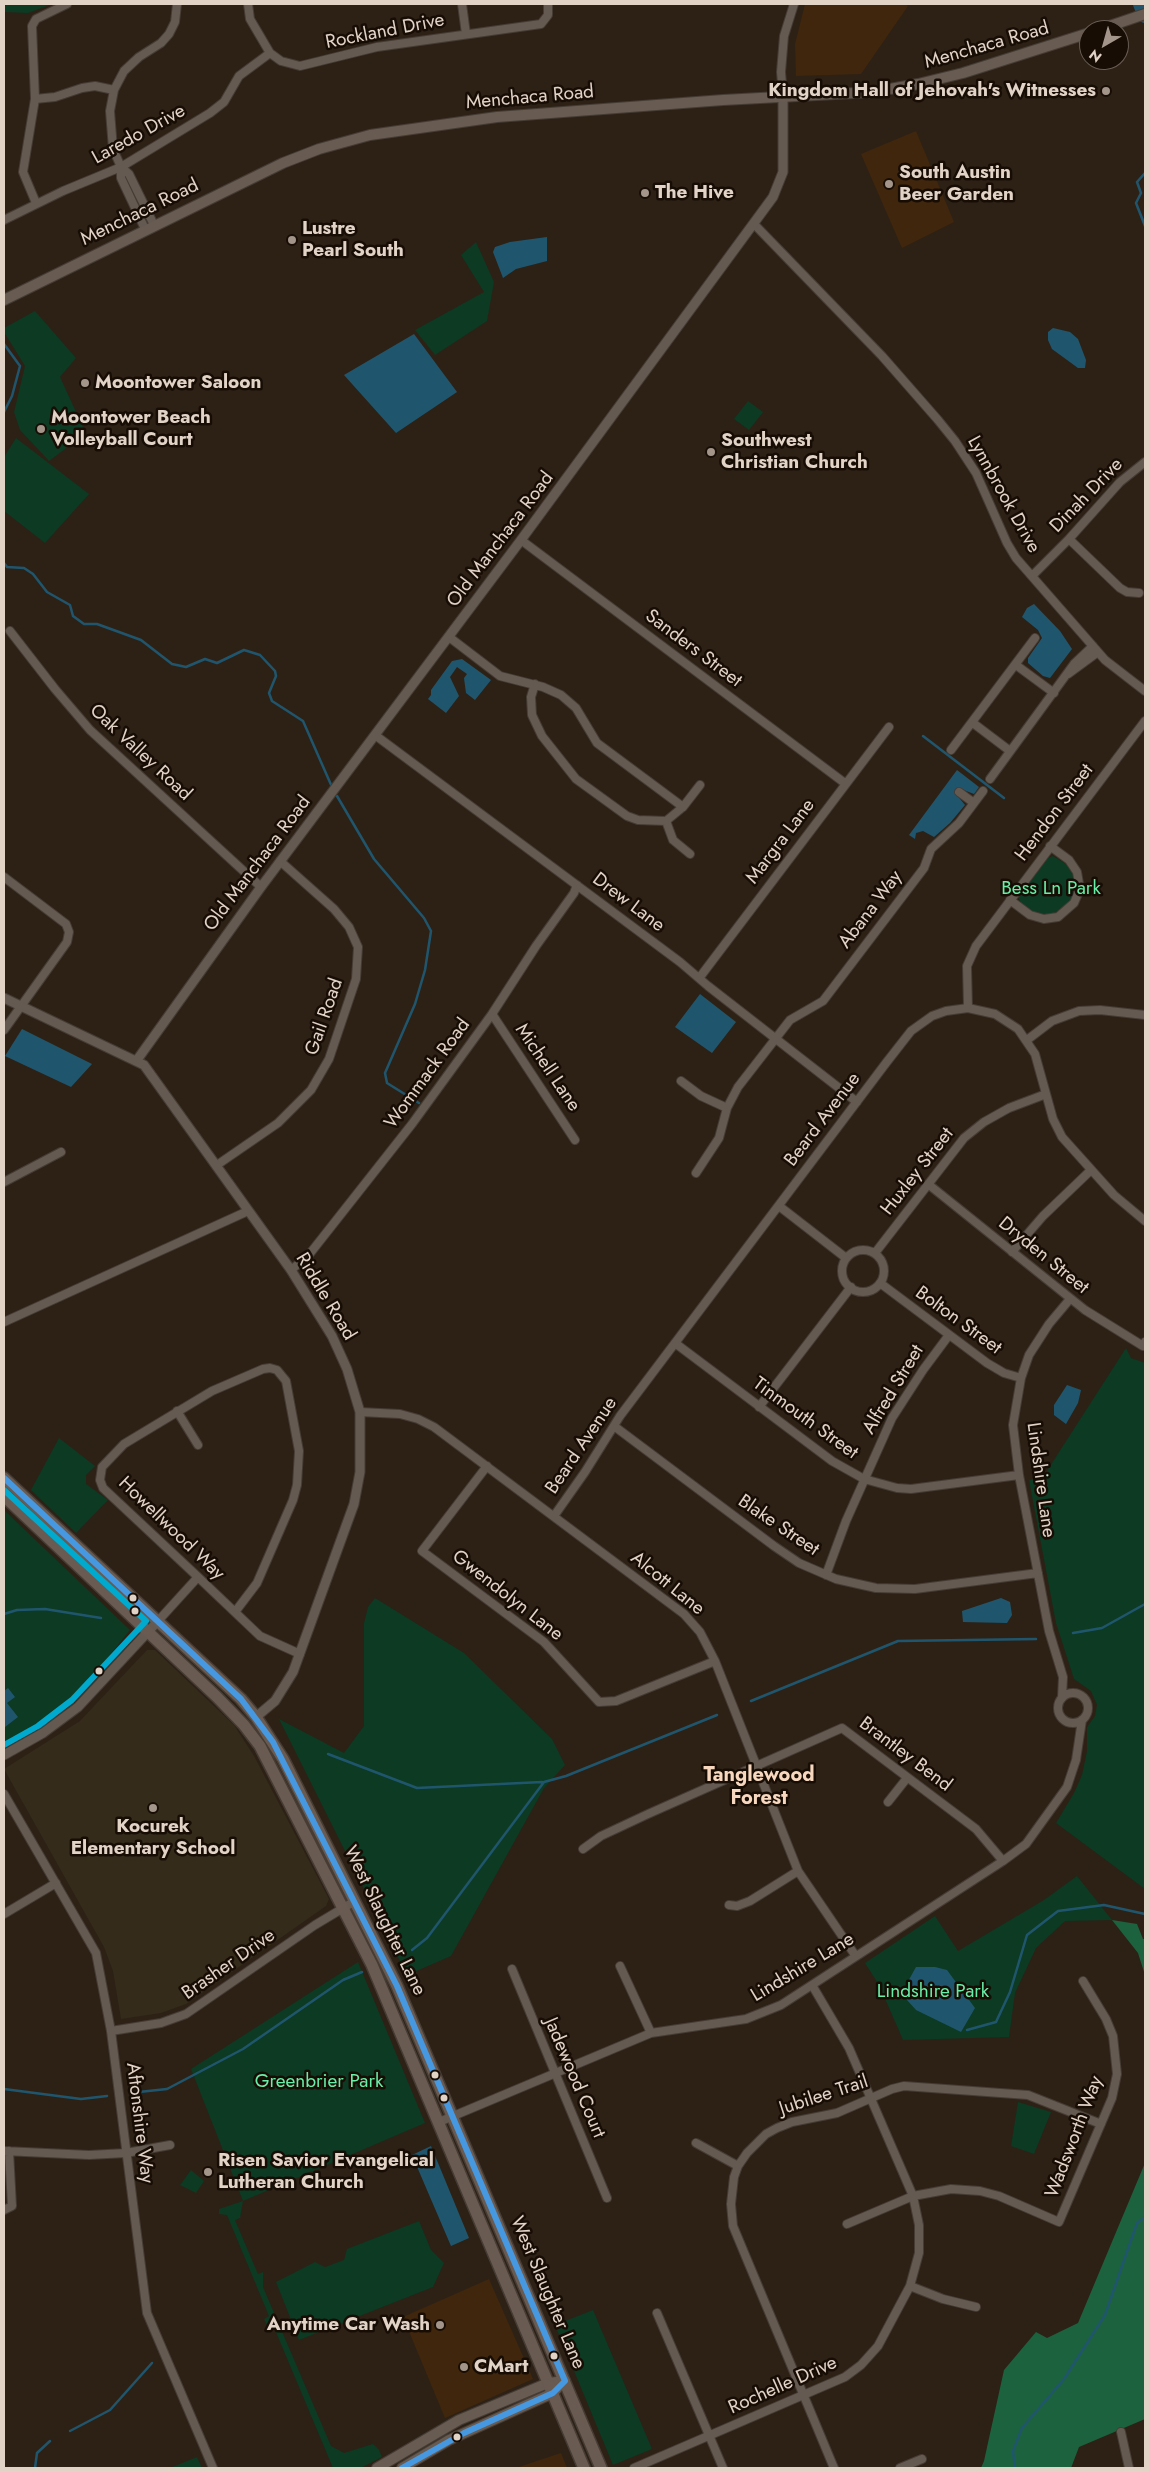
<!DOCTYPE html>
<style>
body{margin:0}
#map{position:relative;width:1149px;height:2472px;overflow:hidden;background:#2d2116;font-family:Jost,sans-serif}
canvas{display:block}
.frame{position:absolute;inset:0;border:5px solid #e2d3c7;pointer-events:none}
.north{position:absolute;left:1079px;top:20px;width:50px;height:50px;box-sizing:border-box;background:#170d05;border:1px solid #685c53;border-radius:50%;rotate:218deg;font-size:14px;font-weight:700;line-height:20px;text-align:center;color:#e2d3c7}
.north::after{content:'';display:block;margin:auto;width:18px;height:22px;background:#a39589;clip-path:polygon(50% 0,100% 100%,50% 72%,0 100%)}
</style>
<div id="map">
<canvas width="1149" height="2472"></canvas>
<div class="frame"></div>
<div class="north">N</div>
</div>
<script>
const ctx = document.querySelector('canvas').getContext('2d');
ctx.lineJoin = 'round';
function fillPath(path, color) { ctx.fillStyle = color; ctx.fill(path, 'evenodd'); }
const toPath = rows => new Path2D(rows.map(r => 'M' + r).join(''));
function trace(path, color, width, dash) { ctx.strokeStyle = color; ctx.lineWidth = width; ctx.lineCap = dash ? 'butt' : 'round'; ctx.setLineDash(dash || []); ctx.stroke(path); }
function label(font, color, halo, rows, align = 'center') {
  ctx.font = font + ' Jost,sans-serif'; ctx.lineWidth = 5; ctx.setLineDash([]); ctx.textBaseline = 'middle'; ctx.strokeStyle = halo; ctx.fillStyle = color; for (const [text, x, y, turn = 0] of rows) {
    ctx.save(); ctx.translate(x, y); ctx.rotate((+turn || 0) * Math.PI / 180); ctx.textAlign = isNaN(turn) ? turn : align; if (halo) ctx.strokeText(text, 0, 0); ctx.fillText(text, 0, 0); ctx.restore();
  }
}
fillPath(toPath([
 [805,4,905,4,908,6,861,74,796,76,795,44],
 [916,131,954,222,902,248,861,154],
 [489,2279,533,2379,445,2418,403,2317],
 [561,2453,567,2468,516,2468]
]), '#40260d');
fillPath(toPath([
 [147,1650,155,1650,234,1725,254,1756,329,1899,326,1906,186,2004,161,2013,121,2019,113,1971,104,1947,4,1769,80,1721]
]), '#342b1b');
fillPath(toPath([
 [4,4,52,4,28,13,4,12],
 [476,242,494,282,487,321,435,355,415,330,484,292,461,255],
 [35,311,76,358,60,377,87,436,79,446,69,446,49,461,20,430,14,412,25,366,4,332,4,328],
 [748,401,763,412,749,430,734,419],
 [16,438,89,494,45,543,4,511,4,457],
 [1053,856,1066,864,1073,874,1075,886,1072,898,1062,910,1049,915,1032,911,1021,903,1018,897,1048,858],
 [1126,1348,1131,1358,1145,1363,1145,1889,1056,1823,1074,1793,1082,1775,1087,1751,1087,1727,1095,1716,1097,1705,1091,1691,1074,1679,1056,1623,1029,1480,1043,1477],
 [59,1438,95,1466,86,1475,86,1484,108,1500,76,1533,31,1490],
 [5,1511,130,1630,77,1696,63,1709,4,1745],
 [375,1598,464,1653,552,1739,565,1765,544,1788,451,1956,407,1975,279,1719,344,1753,364,1726,364,1623,368,1607],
 [1077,1876,1112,1920,1065,1921,1036,1948,1015,1993,1009,2037,903,2040,879,1985,865,1963,935,1916,958,1951,1044,1900],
 [358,1962,425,2123,243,2201,240,2218,235,2220,258,2274,263,2272,263,2287,331,2446,344,2453,373,2444,379,2450,382,2457,361,2468,333,2468,273,2325,268,2327,264,2319,269,2316,227,2215,219,2214,219,2209,243,2201,191,2069],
 [1018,2102,1051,2112,1034,2154,1011,2146],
 [191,2170,204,2181,196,2193,180,2185],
 [419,2221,431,2250,444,2263,433,2287,299,2340,276,2282,315,2262,325,2267,344,2260,347,2249],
 [593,2310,652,2449,613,2465,555,2325],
 [197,2457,202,2468,170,2468]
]), '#0c3a23');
fillPath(toPath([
 [1112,1920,1137,1924,1143,1939,1145,1939,1145,1975,1138,1953],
 [1145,2163,1145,2419,1079,2447,1071,2468,981,2468,984,2461,1004,2370,1036,2332,1047,2338,1078,2323]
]), '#1c623e');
fillPath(toPath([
 [547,237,547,261,516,269,503,278,493,252,495,247,510,242],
 [1053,328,1070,332,1078,339,1086,360,1085,368,1078,368,1052,349,1048,340,1048,332],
 [414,334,457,392,396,433,344,375],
 [1034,604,1060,631,1072,649,1050,678,1043,676,1028,663,1028,658,1042,638,1038,630,1022,617,1027,608],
 [462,659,491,680,475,700,466,693,464,678,467,674,457,667,450,677,459,696,446,713,428,699,431,695,431,690,452,661],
 [957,770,979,787,974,794,961,789,956,794,965,805,950,823,934,837,923,831,916,833,915,839,909,835],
 [700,994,736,1022,712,1053,675,1027],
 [22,1029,92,1064,71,1087,5,1056],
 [1067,1385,1081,1390,1078,1403,1066,1424,1054,1415,1054,1405],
 [1001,1598,1010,1602,1012,1615,1007,1623,963,1622,962,1611],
 [8,1688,15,1697,7,1703,18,1717,5,1727,4,1691],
 [916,1967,935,1967,947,1970,975,2008,961,2032,916,2010,907,2000,906,1985],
 [431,2146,469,2238,451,2246,412,2155]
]), '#20566d');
trace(toPath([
 [1145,173,1137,182,1141,193,1136,203,1145,226],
 [4,344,20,366,12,396,4,412],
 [4,563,7,567,24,568,33,574,47,592,70,605,73,616,84,624,97,624,141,640,172,664,186,667,205,659,217,663,244,650,260,655,275,671,276,676,269,693,272,701,303,721,332,787],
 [923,736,1004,798],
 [337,796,374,859,424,918,431,931,425,970,415,1004,385,1073,387,1083,419,1103],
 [4,1614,17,1610,45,1609,101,1618],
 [1073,1633,1102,1628,1145,1604],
 [751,1701,898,1641,1036,1639],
 [328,1754,417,1788,542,1782],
 [412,1950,427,1938,544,1782,566,1776,717,1715],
 [967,2030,996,2022,1010,1992,1027,1935,1058,1911,1104,1905,1145,1914],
 [4,2089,81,2099,107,2096],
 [139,2092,167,2089,243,2049,343,1980,362,1972],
 [70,2431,110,2410,152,2363],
 [35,2468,37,2453,50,2441],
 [1015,2468,1013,2451,1022,2428,1064,2379,1105,2315,1137,2223,1145,2217]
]), '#20566d', 2.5);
trace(toPath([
 [1140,4,1145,16]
]), '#20566d', 14);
const minor = toPath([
 [248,4,250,19,270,53,281,61,300,66,377,47,541,24,548,15,548,4],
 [462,4,466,34],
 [783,96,781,72,784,36,794,4],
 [35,99,55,97,82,88,95,86,114,90],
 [121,167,121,178,145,229],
 [36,203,23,172,35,99,32,26,36,19,67,4],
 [4,220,63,191,121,167,210,113,224,102,239,76,270,53],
 [754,224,882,356,938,420,955,441,976,473,1007,543,1016,558,1105,660,1145,691],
 [154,225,129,174,121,167,113,149,110,111,114,90,124,71,139,57,161,43,169,34,175,22,177,4],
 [1069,539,1120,588,1127,592,1139,593],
 [521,540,846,784],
 [1032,576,1069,539,1120,482,1145,462],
 [10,631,55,689,90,730,261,887],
 [449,637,500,676,543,687,561,695,576,708,597,743,683,807],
 [1016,665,1054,693],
 [1068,674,1098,652],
 [535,684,531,697,532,715,542,736,576,779,627,816,638,820,666,821,683,807,700,785],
 [973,723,1010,751],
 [375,735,680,962,708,986,857,1102],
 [951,750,1035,638],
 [990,779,1074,664,1093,646],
 [959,792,974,803],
 [666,821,673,840,690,854],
 [4,877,66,924,69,932,67,942,4,1030],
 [1010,900,1030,915,1044,919,1058,917,1074,903,1080,889,1077,872,1069,860,1050,846],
 [700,977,889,727],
 [968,1008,967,966,976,946,1145,721],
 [492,1014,575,1140],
 [1027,1040,1052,1021,1079,1011,1100,1010,1145,1015],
 [681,1081,701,1096,727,1108],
 [217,1165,278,1123,311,1090,329,1059,356,979,358,947,349,927,334,909,280,861],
 [696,1173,719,1138,727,1108,738,1087,790,1020,823,1001,924,868,931,849,959,823,983,791],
 [4,1182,61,1152],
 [928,1184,1085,1310,1143,1346,1145,1342],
 [779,1206,846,1258],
 '842 1271a21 21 0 1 1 42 0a21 21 0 1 1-42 0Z',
 [1012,1252,1043,1216,1090,1171],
 [875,1253,964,1138,984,1122,1009,1108,1046,1094],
 [291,1270,308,1256,412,1124,492,1014,536,946,574,893,577,885],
 [880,1283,987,1363,1004,1373,1021,1378],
 [4,1322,248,1211],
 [675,1343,832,1461,864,1479,897,1488,911,1489,1019,1475],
 [759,1407,851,1287],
 [177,1411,198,1445],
 [360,1412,400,1414,418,1419,434,1427,684,1614,700,1632,715,1661,798,1871,855,1955],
 [614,1426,774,1546,799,1563,836,1579,876,1588,915,1589,1038,1573],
 [487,1466,422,1551,544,1642,599,1702,616,1701,715,1661],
 [554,1516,585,1472,620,1416,886,1063,911,1031,932,1016,946,1011,968,1008,995,1014,1018,1029,1035,1054,1053,1119,1062,1137,1114,1195,1145,1221],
 [826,1575,846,1521,892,1418,923,1370,949,1335],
 [235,1612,257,1583,293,1500,297,1485,299,1451,286,1381,277,1370,270,1368,263,1369,212,1391,124,1444,102,1467,100,1480,103,1488,198,1577,260,1636,300,1654],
 [158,1621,198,1577],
 '1058 1708a15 15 0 1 1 30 0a15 15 0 1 1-30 0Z',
 [1062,1698,1063,1677,1049,1631,1019,1475,1013,1425,1021,1378,1029,1355,1049,1324,1070,1299],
 [4,1794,96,1953,111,2031,147,2313,213,2468],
 [888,1802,907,1778],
 [583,1849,601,1836,648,1814,842,1728,976,1829,1003,1861],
 [729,1905,737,1906,750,1901,798,1871],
 [4,1914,56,1883],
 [620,1966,651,2033],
 [512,1969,607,2198],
 [111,2031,161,2023,186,2014,315,1925,355,1901],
 [439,2122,651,2033,746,2019,781,2005,1003,1861,1026,1844,1067,1787,1076,1760,1082,1720],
 [696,2143,738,2166],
 [4,2151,89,2155,126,2153,170,2145],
 [4,2210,12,2206,9,2151],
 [847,2224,913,2196,951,2189,980,2191,999,2196,1059,2222,1112,2098,1117,2074,1113,2036,1106,2019,1083,1981],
 [910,2286,943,2299,976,2307],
 [657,2313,723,2468],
 [1121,2432,1129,2468],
 [634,2468,845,2377,861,2365,878,2346,910,2286,919,2253,919,2225,913,2196,849,2048,812,1985],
 [834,2468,733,2226,731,2204,734,2177,738,2166,747,2153,766,2134,777,2128,792,2122,837,2113,892,2089,904,2086,1028,2095,1101,2124],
 [900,2468,922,2459]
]);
const tertiary = toPath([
 [4,998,144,1065,291,1270,332,1336,347,1369,360,1412,360,1472,354,1504,293,1672,275,1701,256,1717],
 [137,1060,261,887,521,540,773,197,783,172,783,96],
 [4,1755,43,1733,78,1707,158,1621]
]);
const secondary = toPath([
 [1098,30,1145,14],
 [4,300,283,163,319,149,370,135,497,117,723,100,873,92,918,84,963,73,1089,33],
 [377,2468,459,2420,548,2383,565,2381],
 [402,2468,449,2440,553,2393,558,2387]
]);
const primary = toPath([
 [4,1478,241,1699,256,1717,283,1759,397,1986,601,2468],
 [4,1496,217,1697,244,1725,260,1746,372,1965,584,2468]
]);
trace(minor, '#463c34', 10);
trace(tertiary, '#463c34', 11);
trace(secondary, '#463c34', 12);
trace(primary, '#463c34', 14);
trace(minor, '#645a52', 8);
trace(tertiary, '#645a52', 9);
trace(secondary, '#675b52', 10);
trace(primary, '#695b51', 11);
trace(toPath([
 [4,1478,241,1699,273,1742,397,1986,565,2381,553,2393,464,2433,402,2468]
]), '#4699e1', 6);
trace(toPath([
 [4,1490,146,1621,72,1700,38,1726,4,1745]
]), '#00a9ce', 6);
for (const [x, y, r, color] of [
 [1106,91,5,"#a39589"],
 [889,184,5,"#a39589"],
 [645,193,5,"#a39589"],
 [292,240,5,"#a39589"],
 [85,383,5,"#a39589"],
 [41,429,5,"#a39589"],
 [711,452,5,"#a39589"],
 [133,1598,4.5,"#e2d3c7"],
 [135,1611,4.5,"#e2d3c7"],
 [99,1671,4.5,"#e2d3c7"],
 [153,1808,5,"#a39589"],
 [435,2075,4.5,"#e2d3c7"],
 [444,2098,4.5,"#e2d3c7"],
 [208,2172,5,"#a39589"],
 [440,2325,5,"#a39589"],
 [554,2356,4.5,"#e2d3c7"],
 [464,2367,5,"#a39589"],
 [457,2437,4.5,"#e2d3c7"]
]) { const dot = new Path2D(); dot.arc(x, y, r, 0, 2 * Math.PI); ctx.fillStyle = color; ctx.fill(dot); trace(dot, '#170d05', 2); }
label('19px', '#e2d3c7', '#170d05', [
 ["Rockland Drive",385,32,-11],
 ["Menchaca Road",987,46,-16],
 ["Menchaca Road",530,98,-5],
 ["Laredo Drive",139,135,-29],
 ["Menchaca Road",140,213,-26],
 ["Lynnbrook Drive",1003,495,61],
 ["Dinah Drive",1087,496,-46],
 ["Old Manchaca Road",501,540,-53],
 ["Sanders Street",693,649,37],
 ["Oak Valley Road",140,753,43],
 ["Hendon Street",1055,813,-53],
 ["Margra Lane",781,842,-53],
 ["Old Manchaca Road",258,864,-53],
 ["Drew Lane",628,903,37],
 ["Abana Way",871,910,-53],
 ["Gail Road",325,1017,-71],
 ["Michell Lane",547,1068,56],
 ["Wommack Road",428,1074,-54],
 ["Beard Avenue",823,1120,-53],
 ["Huxley Street",918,1172,-52],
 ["Dryden Street",1043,1256,39],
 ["Riddle Road",325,1297,59],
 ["Bolton Street",958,1321,36],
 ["Alfred Street",894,1390,-59],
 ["Tinmouth Street",805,1419,36],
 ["Beard Avenue",582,1446,-56],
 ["Lindshire Lane",1040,1480,82],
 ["Blake Street",778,1526,34],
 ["Howellwood Way",171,1529,44],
 ["Alcott Lane",667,1584,39],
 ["Gwendolyn Lane",507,1596,38],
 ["Brantley Bend",905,1755,37],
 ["West Slaughter Lane",384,1921,64],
 ["Brasher Drive",229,1965,-35],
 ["Lindshire Lane",803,1968,-31],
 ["Jadewood Court",574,2078,67],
 ["Jubilee Trail",824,2096,-18],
 ["Aftonshire Way",139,2123,83],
 ["Wadsworth Way",1075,2137,-69],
 ["West Slaughter Lane",547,2293,67],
 ["Rochelle Drive",783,2386,-24]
]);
label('bold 19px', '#e2d3c7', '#170d05', [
 ["Kingdom Hall of Jehovah's Witnesses",1096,91,"right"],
 ["South Austin",899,173],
 ["Beer Garden",899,195],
 ["The Hive",655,193],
 ["Lustre",302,229],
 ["Pearl South",302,251],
 ["Moontower Saloon",95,383],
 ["Moontower Beach",51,418],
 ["Volleyball Court",51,440],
 ["Southwest",721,441],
 ["Christian Church",721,463],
 ["Kocurek",153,1827,"center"],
 ["Elementary School",153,1849,"center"],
 ["Risen Savior Evangelical",218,2161],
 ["Lutheran Church",218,2183],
 ["Anytime Car Wash",430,2325,"right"],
 ["CMart",474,2367]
], 'left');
label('19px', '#68eea7', '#170d05', [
 ["Bess Ln Park",1051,889],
 ["Lindshire Park",933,1992],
 ["Greenbrier Park",319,2082]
]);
label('bold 20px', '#f7d8bf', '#170d05', [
 ["Tanglewood",759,1776],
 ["Forest",759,1799]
]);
</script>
